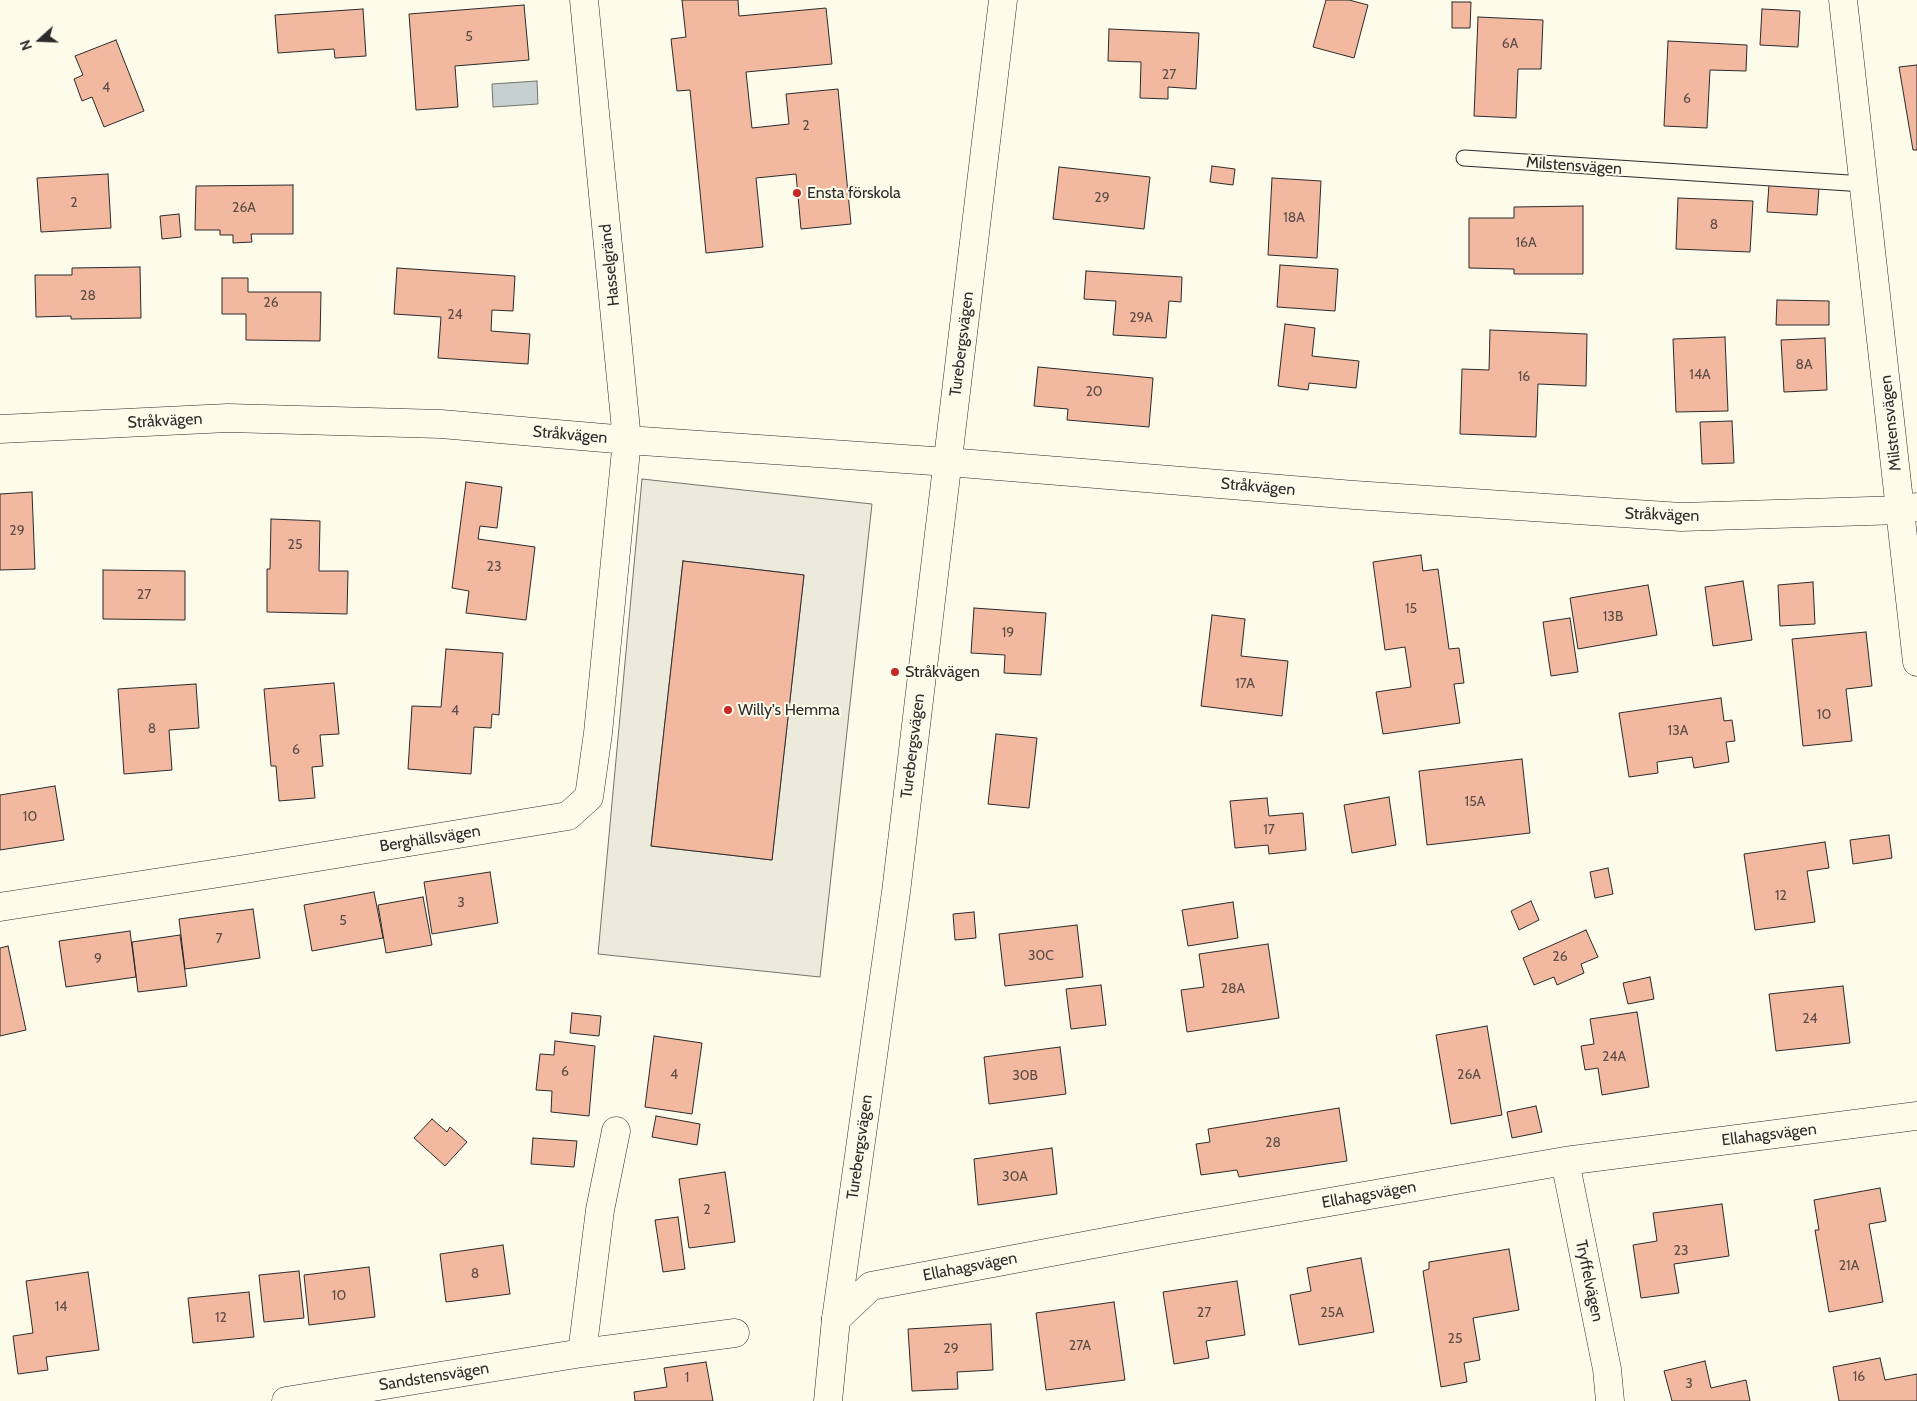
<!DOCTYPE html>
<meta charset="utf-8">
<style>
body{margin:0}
#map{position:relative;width:1917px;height:1401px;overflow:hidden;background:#fdfbea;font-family:Cabin,sans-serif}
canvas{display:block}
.north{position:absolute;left:15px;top:15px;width:50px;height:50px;-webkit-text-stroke:4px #fdfbea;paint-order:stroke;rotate:250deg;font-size:14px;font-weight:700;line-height:20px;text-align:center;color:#2b2b2b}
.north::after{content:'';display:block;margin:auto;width:18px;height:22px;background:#2b2b2b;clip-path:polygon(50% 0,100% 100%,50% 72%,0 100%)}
</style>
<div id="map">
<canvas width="1917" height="1401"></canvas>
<div class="north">N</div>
</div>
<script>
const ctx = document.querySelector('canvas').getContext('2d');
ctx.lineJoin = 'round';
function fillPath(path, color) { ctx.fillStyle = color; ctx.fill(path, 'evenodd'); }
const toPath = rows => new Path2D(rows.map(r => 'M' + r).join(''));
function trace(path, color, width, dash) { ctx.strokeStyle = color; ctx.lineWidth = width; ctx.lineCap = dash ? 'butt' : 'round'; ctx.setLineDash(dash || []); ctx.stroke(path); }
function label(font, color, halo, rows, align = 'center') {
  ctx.font = font + ' Cabin,sans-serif'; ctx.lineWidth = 4; ctx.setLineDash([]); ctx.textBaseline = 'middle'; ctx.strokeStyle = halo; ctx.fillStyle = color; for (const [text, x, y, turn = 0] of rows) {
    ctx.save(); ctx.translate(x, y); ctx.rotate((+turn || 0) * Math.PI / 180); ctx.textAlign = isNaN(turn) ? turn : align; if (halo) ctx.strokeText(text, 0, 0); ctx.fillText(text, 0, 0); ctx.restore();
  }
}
const parking = toPath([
 [642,479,872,504,820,977,598,954,642,479],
 [683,561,804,575,772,860,651,846,683,561]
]);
fillPath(parking, '#eceadb');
trace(parking, '#74746e', 1);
const water = toPath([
 [537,81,538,104,493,107,492,84,537,81]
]);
fillPath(water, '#c7d0d0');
trace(water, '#74746e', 1);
const building = toPath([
 [682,0,738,0,739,16,826,8,832,64,746,72,752,128,789,124,786,94,838,89,851,224,801,229,796,174,756,178,763,247,706,253,690,90,677,91,671,39,686,37,682,0],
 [1326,0,1349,0,1368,5,1354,58,1313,47,1326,0],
 [1452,2,1471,2,1470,28,1452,28,1452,2],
 [524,5,529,60,455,66,458,107,416,110,409,14,524,5],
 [363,9,366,56,335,58,334,49,278,53,275,15,363,9],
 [1762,9,1800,11,1798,47,1760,45,1762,9],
 [1478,17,1543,20,1541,69,1518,69,1516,118,1474,116,1478,17],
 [1109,29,1199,33,1196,89,1168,87,1168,99,1140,98,1141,62,1108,61,1109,29],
 [116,40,144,111,104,127,92,97,82,101,74,79,83,75,75,56,116,40],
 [1668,41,1747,45,1746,71,1710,70,1707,128,1664,126,1668,41],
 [1917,65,1917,150,1913,150,1899,67,1917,65],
 [1212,166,1235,169,1233,185,1210,182,1212,166],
 [1059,167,1150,177,1144,229,1053,219,1059,167],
 [108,174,111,228,41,232,37,178,108,174],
 [1272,178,1321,181,1317,258,1268,255,1272,178],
 [293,185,293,234,251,234,252,242,233,243,233,235,220,235,220,230,195,230,196,186,293,185],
 [1769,185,1819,188,1817,215,1767,212,1769,185],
 [1678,198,1753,201,1750,252,1676,249,1678,198],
 [1583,206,1583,274,1514,274,1514,269,1469,268,1469,218,1514,218,1514,207,1583,206],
 [179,214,181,237,162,239,160,216,179,214],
 [1280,265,1338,269,1335,311,1277,307,1280,265],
 [140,267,141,318,71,319,71,316,36,317,35,275,72,275,72,268,140,267],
 [397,268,515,276,513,311,492,310,491,331,530,334,528,364,438,358,441,317,394,314,397,268],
 [1086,271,1182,277,1181,302,1169,301,1166,338,1113,335,1116,301,1084,299,1086,271],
 [222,278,248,278,248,292,321,292,320,341,246,340,246,314,222,314,222,278],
 [1777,300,1829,301,1829,325,1776,325,1777,300],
 [1285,324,1315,328,1312,356,1359,361,1356,388,1309,383,1308,390,1278,386,1285,324],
 [1490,330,1587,334,1586,386,1538,384,1536,437,1460,434,1462,369,1489,370,1490,330],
 [1725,337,1728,411,1676,412,1673,339,1725,337],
 [1825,338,1827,390,1784,392,1781,340,1825,338],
 [1038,367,1153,378,1149,427,1067,420,1068,409,1034,406,1038,367],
 [1732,421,1734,463,1702,464,1700,422,1732,421],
 [466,482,502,487,497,528,480,526,478,539,535,547,526,620,466,613,469,591,452,588,466,482],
 [32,492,35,569,0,570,0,494,32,492],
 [271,519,320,521,319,571,348,571,347,614,267,612,267,569,270,569,271,519],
 [1421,555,1423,571,1438,569,1449,649,1459,648,1464,683,1454,684,1460,723,1383,734,1376,692,1411,687,1405,647,1385,650,1373,562,1421,555],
 [683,561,804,575,772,860,651,846,683,561],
 [103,570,185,571,185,620,103,619,103,570],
 [1743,581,1752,640,1713,646,1705,587,1743,581],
 [1813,582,1815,624,1780,626,1778,585,1813,582],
 [1648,585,1657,635,1578,649,1570,598,1648,585],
 [974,608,1046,613,1041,675,1004,673,1005,655,971,653,974,608],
 [1212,615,1245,619,1241,656,1288,661,1282,716,1201,706,1212,615],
 [1570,618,1578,672,1551,676,1543,622,1570,618],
 [1866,632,1872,686,1846,689,1852,741,1803,746,1792,639,1866,632],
 [446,649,503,653,499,715,492,714,491,728,474,727,471,774,408,769,412,706,441,707,446,649],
 [334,683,339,734,320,735,323,766,312,767,315,798,279,801,276,766,271,766,264,689,334,683],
 [196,684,199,728,169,730,172,770,124,774,118,689,196,684],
 [1721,698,1724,721,1732,720,1735,741,1726,742,1729,762,1694,768,1692,757,1657,762,1658,773,1629,777,1619,713,1721,698],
 [996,734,1037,738,1029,808,988,804,996,734],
 [1522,759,1530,833,1427,845,1419,771,1522,759],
 [55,786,64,840,0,850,0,795,55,786],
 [1389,797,1396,845,1352,853,1344,805,1389,797],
 [1267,798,1269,816,1303,813,1306,850,1269,854,1268,845,1235,848,1230,801,1267,798],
 [1889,835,1892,858,1853,864,1850,840,1889,835],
 [1825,842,1829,868,1807,871,1815,922,1755,930,1744,854,1825,842],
 [1608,868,1613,894,1595,898,1590,872,1608,868],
 [490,872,498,923,432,934,424,882,490,872],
 [374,892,383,938,312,951,304,905,374,892],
 [423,897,432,945,386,953,378,905,423,897],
 [1531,901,1539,920,1519,930,1511,911,1531,901],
 [1233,902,1238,938,1188,946,1182,910,1233,902],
 [253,909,260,958,185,969,179,919,253,909],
 [974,912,976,938,955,940,953,914,974,912],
 [1077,925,1083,977,1005,986,999,934,1077,925],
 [1586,930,1598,957,1581,964,1584,973,1557,985,1554,977,1534,985,1523,958,1586,930],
 [130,931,136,977,66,987,59,941,130,931],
 [180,935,187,986,138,992,132,942,180,935],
 [1268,944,1279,1018,1187,1032,1181,990,1204,987,1199,954,1268,944],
 [8,946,26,1030,0,1036,0,948,8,946],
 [1650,977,1654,999,1628,1004,1623,983,1650,977],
 [1101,985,1106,1025,1071,1029,1066,989,1101,985],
 [1843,986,1850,1043,1776,1051,1769,994,1843,986],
 [1637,1012,1649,1087,1602,1095,1598,1068,1585,1070,1581,1046,1594,1044,1590,1019,1637,1012],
 [572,1013,601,1016,599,1036,570,1033,572,1013],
 [1487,1026,1502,1115,1451,1124,1436,1035,1487,1026],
 [654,1036,702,1043,692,1114,645,1107,654,1036],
 [555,1041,595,1046,589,1116,551,1112,552,1091,536,1090,540,1054,554,1055,555,1041],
 [1060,1047,1066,1094,989,1104,984,1057,1060,1047],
 [1536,1106,1542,1132,1512,1138,1507,1112,1536,1106],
 [1339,1108,1347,1161,1239,1177,1237,1170,1201,1175,1196,1144,1210,1142,1208,1129,1339,1108],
 [656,1116,700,1124,697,1145,652,1137,656,1116],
 [432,1119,447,1132,450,1127,467,1142,445,1166,414,1138,432,1119],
 [533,1138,577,1141,574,1167,531,1164,533,1138],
 [1052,1148,1057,1194,978,1205,974,1159,1052,1148],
 [725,1172,735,1242,689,1248,679,1179,725,1172],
 [1880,1188,1886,1221,1869,1224,1883,1302,1829,1312,1815,1230,1819,1230,1814,1200,1880,1188],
 [1722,1204,1729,1256,1674,1264,1679,1293,1641,1298,1633,1245,1657,1241,1653,1213,1722,1204],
 [678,1217,685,1269,663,1272,655,1220,678,1217],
 [503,1245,510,1294,446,1302,440,1254,503,1245],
 [1509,1249,1519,1310,1473,1318,1480,1360,1464,1363,1467,1382,1441,1387,1423,1271,1429,1269,1429,1262,1509,1249],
 [1361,1258,1374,1332,1299,1345,1290,1295,1311,1291,1307,1268,1361,1258],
 [369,1267,375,1317,309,1325,304,1275,369,1267],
 [299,1271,304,1318,264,1322,259,1275,299,1271],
 [88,1272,99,1350,46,1357,48,1370,18,1374,13,1336,33,1333,26,1281,88,1272],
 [1237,1281,1245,1335,1206,1341,1209,1358,1174,1364,1163,1292,1237,1281],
 [249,1292,254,1337,193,1343,188,1298,249,1292],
 [1114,1302,1125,1380,1046,1390,1036,1313,1114,1302],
 [991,1324,993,1370,957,1372,958,1389,912,1391,908,1329,991,1324],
 [1880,1358,1885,1380,1917,1374,1917,1401,1839,1401,1833,1367,1880,1358],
 [1705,1361,1711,1388,1746,1380,1750,1401,1672,1401,1664,1371,1705,1361],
 [706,1362,713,1401,635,1401,634,1392,667,1387,664,1368,706,1362]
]);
fillPath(building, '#f2b8a0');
trace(building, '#2b2b2b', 1);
const service = toPath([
 [1464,158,1864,184]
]);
const minor = toPath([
 [1843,0,1917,662],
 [0,429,228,418,441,424,627,440,948,462,1354,495,1681,517,1901,510,1917,507],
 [0,907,245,869,568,816,589,797,598,733,627,440,584,0],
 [1565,1161,1607,1369,1610,1401],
 [836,1319,871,1286,1163,1231,1565,1161,1917,1116],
 [582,1353,600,1210,616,1131],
 [286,1401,582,1353,735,1333]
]);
const tertiary = toPath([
 [828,1401,836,1319,896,892,1003,0]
]);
trace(service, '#2b2b2b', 17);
trace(minor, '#2b2b2b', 29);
trace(tertiary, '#2b2b2b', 29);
trace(service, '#fdfbea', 15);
trace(minor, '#fdfbea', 28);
trace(tertiary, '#fdfbea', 28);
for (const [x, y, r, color] of [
 [797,193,5,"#c62828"],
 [895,672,5,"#c62828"],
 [728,710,5,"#c62828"]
]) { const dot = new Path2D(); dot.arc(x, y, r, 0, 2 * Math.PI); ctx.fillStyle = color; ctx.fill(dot); trace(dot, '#fdfbea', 2); }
label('14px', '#5d4e48', null, [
 ["5",469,37],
 ["6A",1510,44],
 ["27",1169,75],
 ["4",106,88],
 ["6",1687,99],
 ["2",806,126],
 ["29",1102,198],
 ["2",74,203],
 ["26A",244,208],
 ["18A",1294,218],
 ["8",1714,225],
 ["16A",1526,243],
 ["28",88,296],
 ["26",271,303],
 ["24",455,315],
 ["29A",1141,318],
 ["8A",1804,365],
 ["14A",1700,375],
 ["16",1524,377],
 ["20",1094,392],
 ["29",17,531],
 ["25",295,545],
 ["23",494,567],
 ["27",144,595],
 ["15",1411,609],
 ["13B",1613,617],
 ["19",1008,633],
 ["17A",1245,684],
 ["4",455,711],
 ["10",1824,715],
 ["8",152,729],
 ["13A",1678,731],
 ["6",296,750],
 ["15A",1475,802],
 ["10",30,817],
 ["17",1269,830],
 ["12",1781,896],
 ["3",461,903],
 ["5",343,921],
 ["7",219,939],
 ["30C",1041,956],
 ["26",1560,957],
 ["9",98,959],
 ["28A",1233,989],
 ["24",1810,1019],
 ["24A",1614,1057],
 ["6",565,1072],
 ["4",674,1075],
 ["26A",1469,1075],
 ["30B",1025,1076],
 ["28",1273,1143],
 ["30A",1015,1177],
 ["2",707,1210],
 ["23",1681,1251],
 ["21A",1849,1266],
 ["8",475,1274],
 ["10",339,1296],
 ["14",61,1307],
 ["27",1204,1313],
 ["25A",1332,1313],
 ["12",221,1318],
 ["25",1455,1339],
 ["27A",1080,1346],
 ["29",951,1349],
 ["16",1859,1377],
 ["1",687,1378],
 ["3",1689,1384]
]);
label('16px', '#2b2b2b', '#fdfbea', [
 ["Milstensvägen",1574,166,4],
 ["Hasselgränd",610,265,-96],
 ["Turebergsvägen",962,344,-83],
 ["Stråkvägen",165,421,-3],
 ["Milstensvägen",1891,423,-96],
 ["Stråkvägen",570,435,5],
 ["Stråkvägen",1258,487,5],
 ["Stråkvägen",1662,515,2],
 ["Turebergsvägen",913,746,-83],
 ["Berghällsvägen",430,839,-9],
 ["Ellahagsvägen",1769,1135,-7],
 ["Turebergsvägen",860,1147,-82],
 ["Ellahagsvägen",1369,1195,-10],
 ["Ellahagsvägen",970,1267,-11],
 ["Tryffelvägen",1589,1281,78],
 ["Sandstensvägen",434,1377,-9]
]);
label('16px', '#2b2b2b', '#fdfbea', [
 ["Ensta förskola",807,193],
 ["Stråkvägen",905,672],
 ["Willy's Hemma",738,710]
], 'left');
</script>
